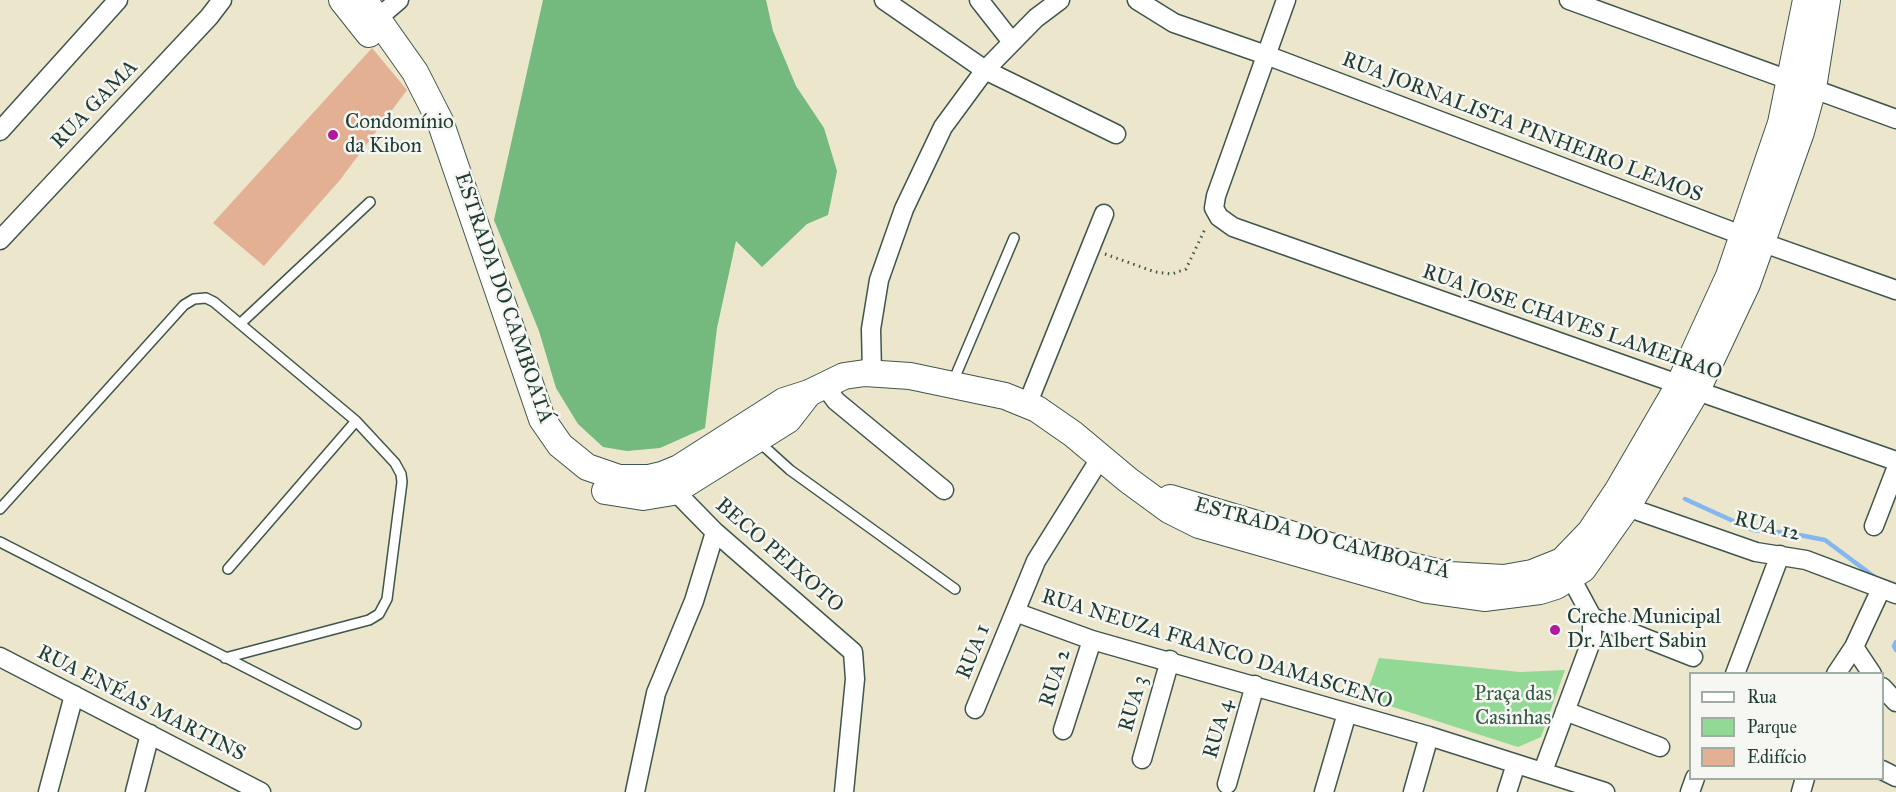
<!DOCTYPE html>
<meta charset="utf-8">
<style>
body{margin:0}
#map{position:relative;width:1896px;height:792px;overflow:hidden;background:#ece7cc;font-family:"IM FELL Great Primer",serif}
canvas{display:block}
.legend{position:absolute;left:1689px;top:672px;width:195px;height:108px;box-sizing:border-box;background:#f6f6f2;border:2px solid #a0aca6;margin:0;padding:8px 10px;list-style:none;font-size:18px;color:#1f3d34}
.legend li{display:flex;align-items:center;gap:12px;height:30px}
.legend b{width:30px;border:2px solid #a0aca6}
</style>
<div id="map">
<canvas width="1896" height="792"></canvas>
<ul class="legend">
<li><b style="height:8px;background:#fff"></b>Rua</li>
<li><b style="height:16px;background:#91d994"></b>Parque</li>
<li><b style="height:16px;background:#e3b093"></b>Edifício</li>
</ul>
</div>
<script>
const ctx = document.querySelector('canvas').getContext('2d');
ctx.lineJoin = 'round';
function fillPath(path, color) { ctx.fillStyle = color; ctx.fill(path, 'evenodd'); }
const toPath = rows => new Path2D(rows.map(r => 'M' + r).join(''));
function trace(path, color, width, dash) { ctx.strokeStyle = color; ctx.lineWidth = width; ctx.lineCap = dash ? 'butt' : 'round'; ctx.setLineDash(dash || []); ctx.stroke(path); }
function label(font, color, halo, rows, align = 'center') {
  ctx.font = font + ' "IM FELL Great Primer",serif'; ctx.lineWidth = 5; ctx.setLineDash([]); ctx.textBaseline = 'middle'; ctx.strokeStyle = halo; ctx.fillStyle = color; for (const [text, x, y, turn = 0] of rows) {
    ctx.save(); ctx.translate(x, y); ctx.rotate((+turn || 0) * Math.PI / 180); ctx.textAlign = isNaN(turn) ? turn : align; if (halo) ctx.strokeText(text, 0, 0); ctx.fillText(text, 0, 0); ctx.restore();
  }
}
fillPath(toPath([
 [1379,658,1520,672,1565,670,1541,737,1518,747,1365,698]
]), '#91d994');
fillPath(toPath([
 [543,0,766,0,773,31,796,86,824,128,837,171,828,215,807,224,762,267,736,241,717,328,705,428,660,448,627,451,603,447,578,424,556,388,539,331,494,220]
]), '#74b97e');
trace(toPath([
 [1685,499,1753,530,1789,533,1825,540,1880,581],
 [1896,642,1894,646,1896,650]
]), '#84b6f0', 4.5);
fillPath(toPath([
 [372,48,407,90,340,180,264,266,213,223]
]), '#e3b093');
const lane = toPath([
 [241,323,370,202],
 [952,384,1014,238],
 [758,441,790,470,955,589],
 [0,509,184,305,194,299,206,298,214,302,356,421,395,463,401,474,402,482,387,599,379,614,369,620,225,658],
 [0,542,356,724],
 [228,569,356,421]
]);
const street = toPath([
 [884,0,985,70,1116,134],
 [979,0,1012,42],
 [1137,0,1174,23,1266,55,1744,236,1896,290],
 [1286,0,1216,196,1214,208,1219,217,1233,227,1896,461],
 [1569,0,1896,119],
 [378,18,399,0],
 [0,131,118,0],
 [0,240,209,17,222,0],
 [872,373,871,329,879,280,904,209,943,127,985,70,1036,18,1060,0],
 [824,385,836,401,944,490],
 [1027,405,1104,214],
 [668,484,715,532,853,652,855,679,844,792],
 [1627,507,1756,552,1806,560,1896,594],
 [1874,526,1896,469],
 [1015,612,1092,640,1429,736,1605,792],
 [1592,617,1693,657],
 [1854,647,1872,674],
 [0,657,261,792],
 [1735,674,1780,555],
 [1836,674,1854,647,1881,589],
 [1882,687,1896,702],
 [975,709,1036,561,1101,457],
 [1565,711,1660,747],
 [1063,730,1092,640],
 [1142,759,1170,660],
 [1882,770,1896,777],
 [1543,771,1592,639,1592,617,1571,578],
 [1227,784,1255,685],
 [48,792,74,695],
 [135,792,150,734],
 [635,792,656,693,694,601,715,532],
 [1324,792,1347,713],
 [1413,792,1429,736],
 [1507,792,1516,764],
 [1690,792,1695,778],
 [1801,792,1805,778]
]);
const secondary = toPath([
 [342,0,369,34],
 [364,0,415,72,440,121,542,419,560,445,587,467,619,478,649,478,662,475,679,468,784,401,809,393,844,376,865,373,910,376,1005,396,1037,409,1073,434,1128,480,1169,510,1199,525,1427,590,1484,598,1540,591,1556,586,1583,569,1627,507,1697,390,1747,284,1801,132,1813,88,1827,0],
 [605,491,643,497,673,492,788,420,809,393],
 [1170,498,1327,545,1449,575,1504,578,1532,573,1562,561,1590,532,1618,490,1679,385,1729,276,1781,123,1806,0]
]);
trace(lane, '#3e564b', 12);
trace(street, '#3e564b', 21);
trace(secondary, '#3e564b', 28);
trace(toPath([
 [1105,254,1155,272,1172,274,1186,269,1206,227]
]), '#3e564b', 3, [1.5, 4.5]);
trace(lane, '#fff', 9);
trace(street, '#fff', 18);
trace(secondary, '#fff', 26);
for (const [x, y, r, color] of [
 [333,135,6,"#b5179e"],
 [1555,630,6,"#b5179e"]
]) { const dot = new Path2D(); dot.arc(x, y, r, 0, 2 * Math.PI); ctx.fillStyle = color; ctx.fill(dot); trace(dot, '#f6f6f2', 2); }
label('21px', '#1f3d34', '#f6f6f2', [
 ["RUA GAMA",95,105,-46],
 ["RUA JORNALISTA PINHEIRO LEMOS",1522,128,21],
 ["ESTRADA DO CAMBOATÁ",503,298,71],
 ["RUA JOSE CHAVES LAMEIRAO",1572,323,19],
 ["RUA 12",1767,527,14],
 ["ESTRADA DO CAMBOATÁ",1322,539,15],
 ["BECO PEIXOTO",779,556,41],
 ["RUA NEUZA FRANCO DAMASCENO",1217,650,17],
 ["RUA 1",974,652,-68],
 ["RUA 2",1056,678,-72],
 ["RUA ENÉAS MARTINS",141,704,27],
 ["RUA 3",1134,704,-74],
 ["RUA 4",1219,729,-74]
]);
label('21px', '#1f3d34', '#f6f6f2', [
 ["Condomínio",345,123],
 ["da Kibon",345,147],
 ["Creche Municipal",1567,618],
 ["Dr. Albert Sabin",1567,642]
], 'left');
label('21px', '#365c47', '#f6f6f2', [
 ["Praça das",1513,695],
 ["Casinhas",1513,719]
]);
</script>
